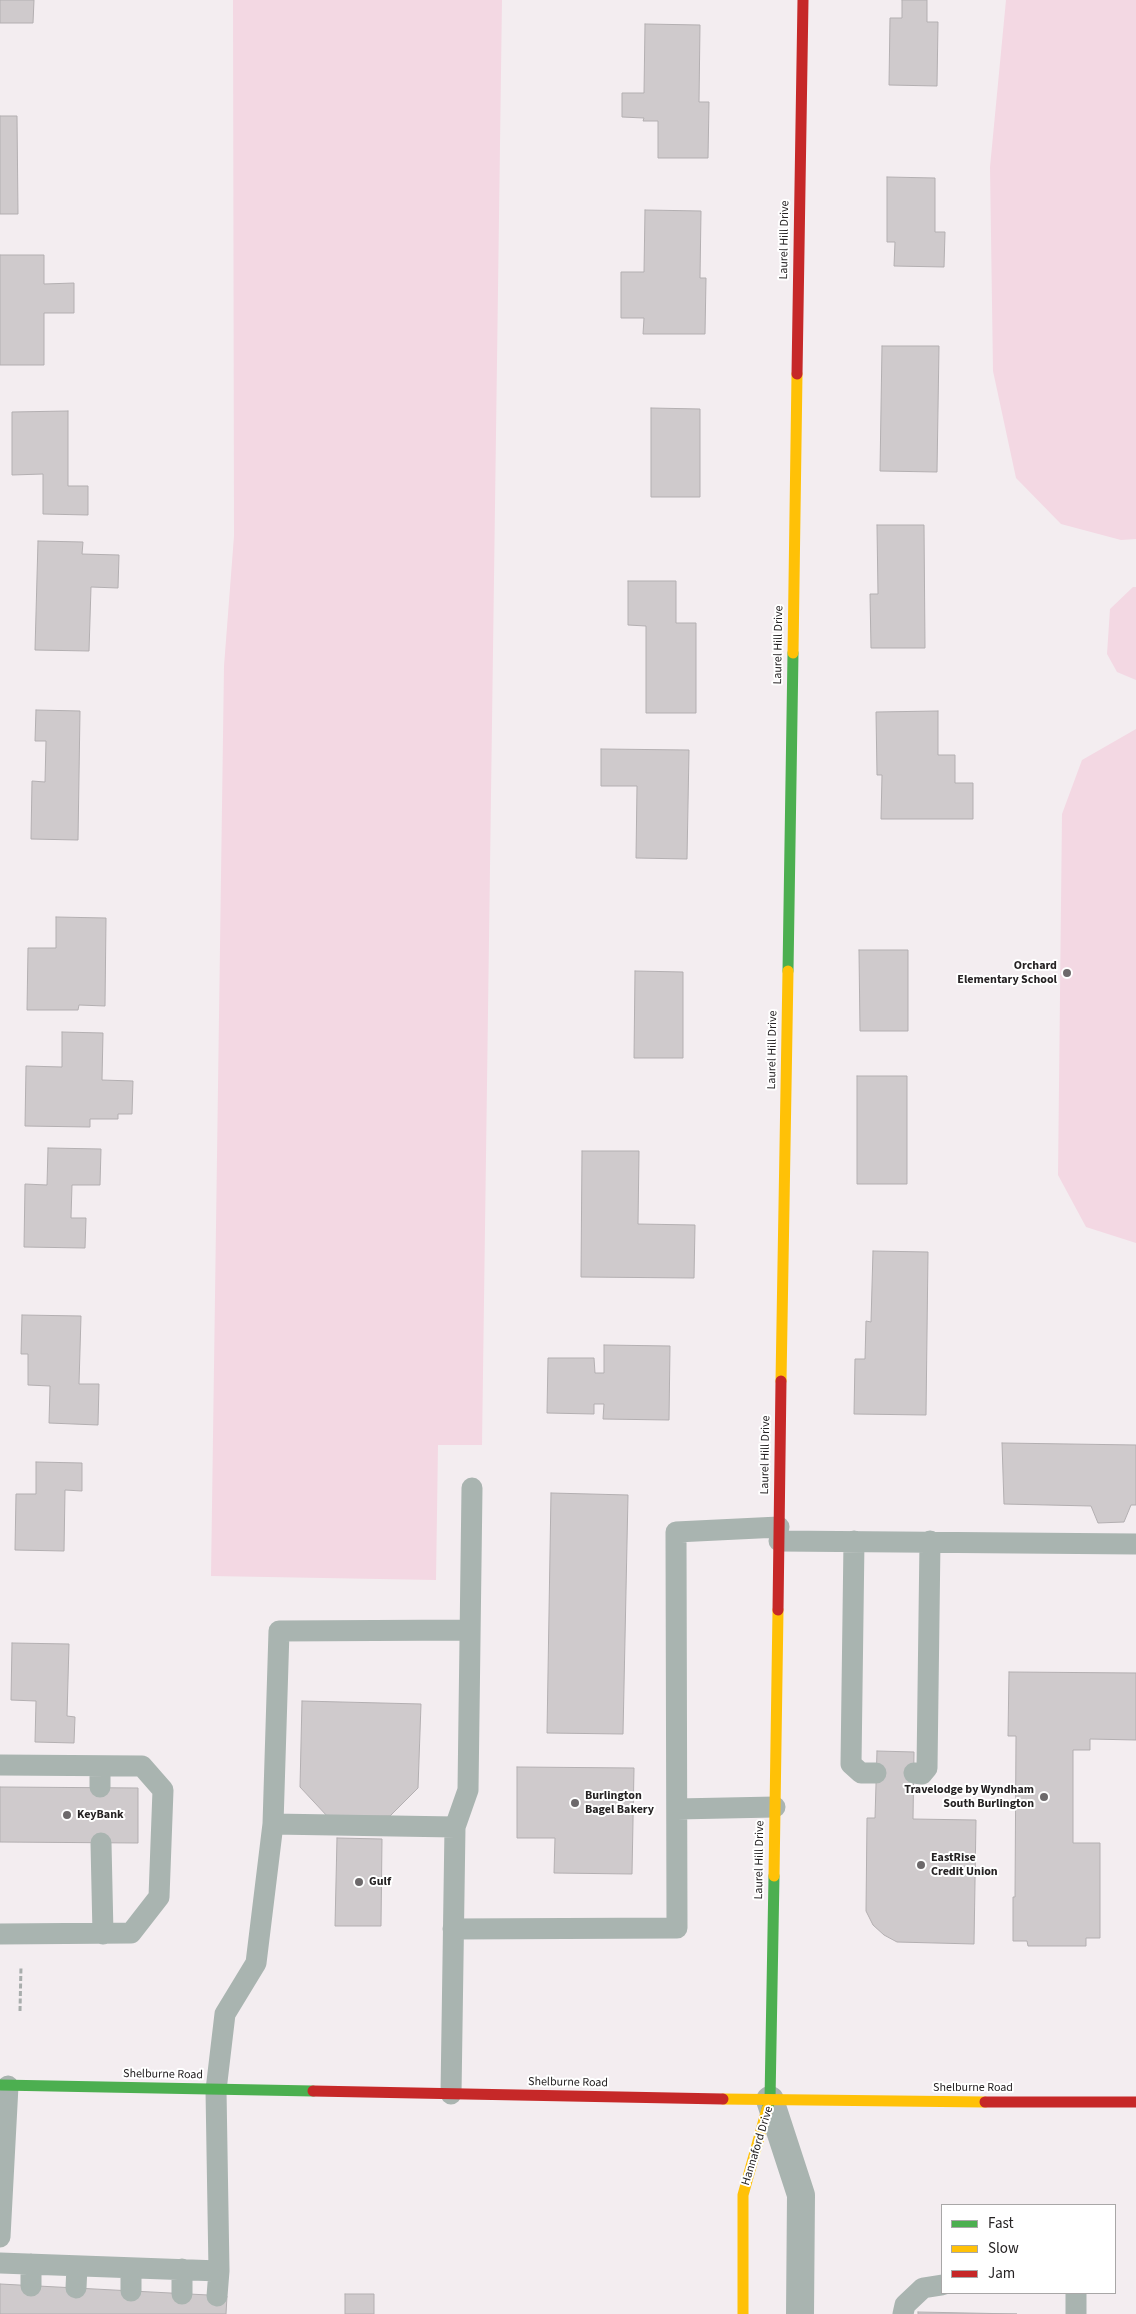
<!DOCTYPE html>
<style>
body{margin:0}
#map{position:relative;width:1136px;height:2314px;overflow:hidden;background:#f3edf0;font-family:"Source Sans 3",sans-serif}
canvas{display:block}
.legend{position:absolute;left:941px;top:2204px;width:175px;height:90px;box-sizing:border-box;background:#fff;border:1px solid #a8a7a7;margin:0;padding:6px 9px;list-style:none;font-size:15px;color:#252223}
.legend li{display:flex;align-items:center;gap:10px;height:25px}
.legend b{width:25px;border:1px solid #a8a7a7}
</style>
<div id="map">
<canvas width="1136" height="2314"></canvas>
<ul class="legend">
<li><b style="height:6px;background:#4caf50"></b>Fast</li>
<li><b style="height:6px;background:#ffc107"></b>Slow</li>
<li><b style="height:6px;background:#c62828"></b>Jam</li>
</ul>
</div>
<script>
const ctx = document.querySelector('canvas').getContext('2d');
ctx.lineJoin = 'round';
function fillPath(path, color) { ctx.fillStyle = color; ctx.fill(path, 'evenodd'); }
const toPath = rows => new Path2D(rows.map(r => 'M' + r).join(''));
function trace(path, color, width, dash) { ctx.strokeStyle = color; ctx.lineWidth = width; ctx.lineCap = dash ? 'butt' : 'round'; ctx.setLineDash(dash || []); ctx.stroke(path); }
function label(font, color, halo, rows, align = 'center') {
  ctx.font = font + ' "Source Sans 3",sans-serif'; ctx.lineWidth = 4; ctx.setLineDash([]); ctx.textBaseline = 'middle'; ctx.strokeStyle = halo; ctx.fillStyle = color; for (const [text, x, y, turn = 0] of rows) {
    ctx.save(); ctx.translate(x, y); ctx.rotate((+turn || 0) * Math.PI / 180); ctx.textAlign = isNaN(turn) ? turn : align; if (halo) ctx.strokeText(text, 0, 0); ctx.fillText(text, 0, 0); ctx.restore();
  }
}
fillPath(toPath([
 [233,0,502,0,482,1445,438,1445,436,1580,211,1576,224,666,234,536],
 [1006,0,1136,0,1136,539,1121,540,1061,524,1016,478,993,371,990,167],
 [1133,587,1136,587,1136,680,1117,672,1107,654,1110,609],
 [1136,729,1136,1243,1086,1227,1058,1175,1062,814,1082,760]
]), '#f3d8e3');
const building = toPath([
 [0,0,34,0,33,23,0,23,0,0],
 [902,0,927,0,927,22,938,22,937,86,889,85,890,18,902,18,902,0],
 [645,24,700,25,699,102,709,102,708,158,658,158,658,121,643,121,644,118,622,117,622,93,644,93,645,24],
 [0,116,17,116,18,214,0,214,0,116],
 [887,177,935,178,935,232,945,232,944,267,894,266,895,242,887,242,887,177],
 [645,210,701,211,700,278,706,278,705,334,643,334,644,318,621,318,621,272,644,272,645,210],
 [0,255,44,255,44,284,74,283,74,313,44,313,44,365,0,365,0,255],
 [882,346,939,346,937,472,880,471,882,346],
 [651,408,700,409,700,497,651,497,651,408],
 [68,411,68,486,88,486,88,515,43,514,43,474,12,475,12,412,68,411],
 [877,525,924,525,925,648,871,648,870,594,878,594,877,525],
 [38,541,83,542,82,554,119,555,118,588,91,587,89,651,35,650,38,541],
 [628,581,676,581,676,623,696,623,696,713,646,713,646,626,628,625,628,581],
 [36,710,80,711,78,840,31,839,32,781,45,782,46,741,35,741,36,710],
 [938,711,938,755,955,755,955,783,973,783,973,819,881,819,882,775,877,775,876,712,938,711],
 [601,749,689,750,687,859,636,858,637,786,601,786,601,749],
 [56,917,106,918,105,1006,79,1005,78,1010,27,1010,28,948,56,948,56,917],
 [859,950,908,950,908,1031,860,1031,859,950],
 [635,971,683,972,683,1058,634,1058,635,971],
 [62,1032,103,1033,102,1080,133,1081,132,1114,118,1114,118,1119,90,1119,90,1127,25,1126,26,1066,62,1067,62,1032],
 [857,1076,907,1076,907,1184,857,1184,857,1076],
 [48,1148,101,1149,100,1185,72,1185,71,1218,86,1218,85,1248,24,1247,25,1184,47,1185,48,1148],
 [582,1151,639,1151,638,1224,695,1225,694,1278,581,1277,582,1151],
 [873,1251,928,1252,926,1415,854,1414,855,1359,865,1359,866,1321,871,1322,873,1251],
 [22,1315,81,1316,79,1384,99,1384,98,1425,49,1423,50,1386,28,1385,28,1354,21,1354,22,1315],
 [604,1345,670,1346,669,1420,603,1419,604,1404,594,1404,594,1414,547,1413,548,1358,594,1358,595,1373,604,1373,604,1345],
 [1002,1443,1136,1445,1136,1505,1131,1505,1124,1522,1098,1523,1091,1506,1004,1504,1002,1443],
 [36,1462,82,1463,82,1491,65,1490,64,1551,15,1550,16,1494,36,1494,36,1462],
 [551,1493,628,1495,623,1734,547,1733,551,1493],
 [12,1643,69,1644,67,1716,75,1717,74,1743,35,1742,36,1701,11,1700,12,1643],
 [1009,1672,1136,1673,1136,1740,1090,1739,1090,1750,1073,1750,1073,1843,1100,1843,1100,1938,1086,1938,1086,1946,1028,1946,1027,1941,1013,1941,1013,1897,1015,1897,1016,1736,1008,1736,1009,1672],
 [302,1701,421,1704,418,1788,390,1816,328,1817,300,1787,302,1701],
 [877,1751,914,1752,913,1819,976,1820,974,1944,897,1942,884,1935,873,1925,866,1911,867,1818,875,1818,877,1751],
 [517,1767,634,1768,632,1874,554,1873,555,1838,517,1838,517,1767],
 [0,1787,138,1788,138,1843,0,1842,0,1787],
 [337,1838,382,1839,381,1926,335,1926,337,1838],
 [0,2284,227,2296,226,2314,0,2314,0,2284],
 [345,2294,374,2294,374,2314,345,2314,345,2294],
 [918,2312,1017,2314,918,2314,918,2312]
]);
fillPath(building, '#cfcacc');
trace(building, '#b3afb1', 1);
trace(toPath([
 [20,2011,21,1966]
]), '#a8adac', 3, [5, 2.5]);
trace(toPath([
 [779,1541,1136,1544],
 [854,1541,851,1764,861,1773,876,1773],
 [0,1765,142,1766,163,1790,159,1897,131,1933,0,1934],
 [100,1766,100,1787],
 [914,1773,922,1774,927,1768,930,1541],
 [677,1809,775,1807],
 [273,1824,279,1631,470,1630],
 [455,1827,468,1790,472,1488],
 [101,1843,103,1934],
 [453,1929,677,1928,676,1532,779,1527],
 [0,2237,8,2086],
 [0,2263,219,2271],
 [31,2264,31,2286],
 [131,2268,131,2291],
 [76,2288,77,2266],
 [1076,2293,1076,2314],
 [182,2294,182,2269],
 [217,2296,219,2271,216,2090,225,2014,256,1963,273,1824,455,1827,451,2094],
 [903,2314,905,2305,923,2288,942,2285]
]), '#a9b4b0', 21);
trace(toPath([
 [770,2100,801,2195,800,2314]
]), '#a9b4b0', 28);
trace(toPath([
 [788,971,793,653],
 [0,2085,313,2091],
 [767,2109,770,2100,774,1876]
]), '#4caf50', 11);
trace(toPath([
 [793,653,797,374],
 [781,1381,788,971],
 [774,1876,778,1610],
 [723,2099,985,2102],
 [743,2314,743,2195,767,2109]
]), '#ffc107', 11);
trace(toPath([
 [797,374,803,0],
 [778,1610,781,1381],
 [313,2091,723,2099],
 [985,2102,1136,2102]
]), '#c62828', 11);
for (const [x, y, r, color] of [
 [1067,973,5,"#6d696b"],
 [1044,1797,5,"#6d696b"],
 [575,1803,5,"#6d696b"],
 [67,1815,5,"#6d696b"],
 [921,1865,5,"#6d696b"],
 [359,1882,5,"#6d696b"]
]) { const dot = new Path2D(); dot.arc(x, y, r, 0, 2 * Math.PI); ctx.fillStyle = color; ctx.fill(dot); trace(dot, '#fff', 2); }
label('12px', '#252223', '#fff', [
 ["Laurel Hill Drive",785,240,-89],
 ["Laurel Hill Drive",779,645,-89],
 ["Laurel Hill Drive",773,1050,-89],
 ["Laurel Hill Drive",766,1455,-89],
 ["Laurel Hill Drive",760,1860,-89],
 ["Shelburne Road",163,2075,1],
 ["Shelburne Road",568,2083,1],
 ["Shelburne Road",973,2088],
 ["Hannaford Drive",758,2146,-73]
]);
label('bold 12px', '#252223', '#fff', [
 ["Orchard",1057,966,"right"],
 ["Elementary School",1057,980,"right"],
 ["Travelodge by Wyndham",1034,1790,"right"],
 ["South Burlington",1034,1804,"right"],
 ["Burlington",585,1796],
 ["Bagel Bakery",585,1810],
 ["KeyBank",77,1815],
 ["EastRise",931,1858],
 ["Credit Union",931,1872],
 ["Gulf",369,1882]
], 'left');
</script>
